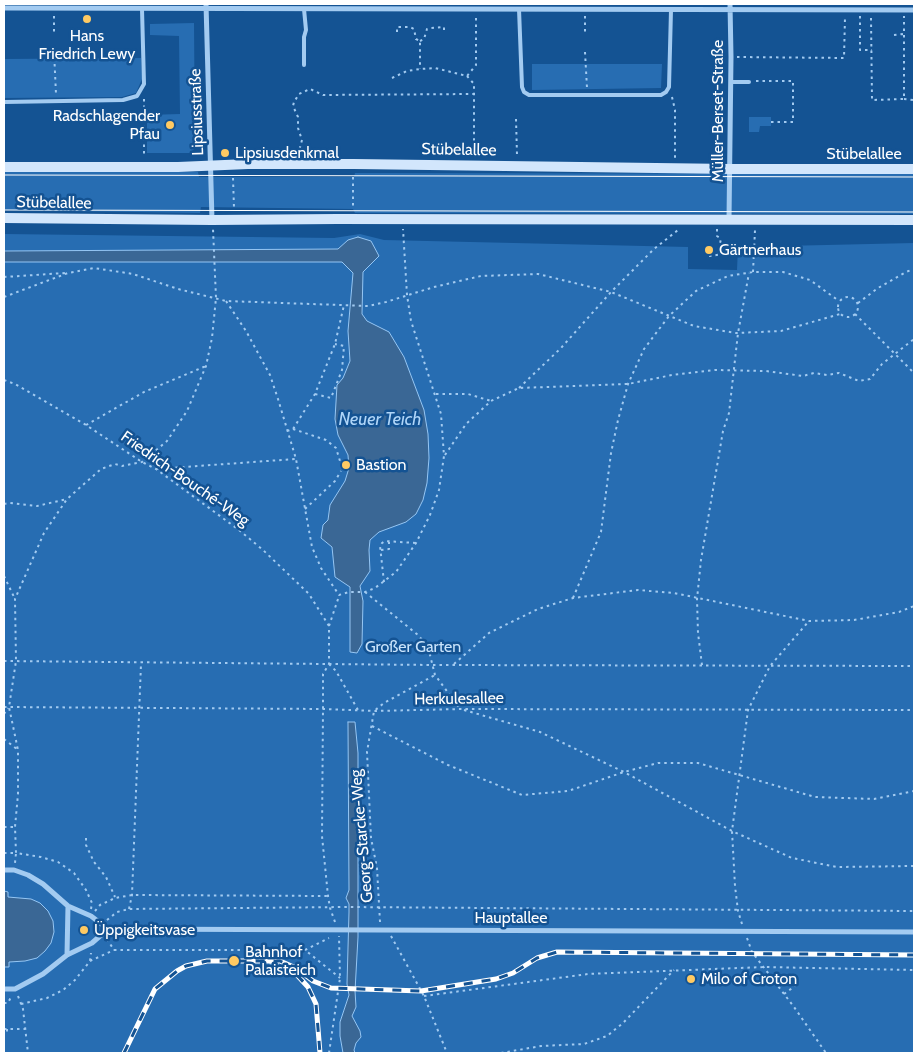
<!DOCTYPE html>
<meta charset="utf-8">
<style>
body{margin:0}
#map{position:relative;width:918px;height:1057px;overflow:hidden;background:#145393;font-family:Cabin,sans-serif}
canvas{display:block}
.frame{position:absolute;inset:0;border:5px solid #fff;pointer-events:none}
</style>
<div id="map">
<canvas width="918" height="1057"></canvas>
<div class="frame"></div>
</div>
<script>
const ctx = document.querySelector('canvas').getContext('2d');
ctx.lineJoin = 'round';
function fillPath(path, color) { ctx.fillStyle = color; ctx.fill(path, 'evenodd'); }
const toPath = rows => new Path2D(rows.map(r => 'M' + r).join(''));
function trace(path, color, width, dash) { ctx.strokeStyle = color; ctx.lineWidth = width; ctx.lineCap = dash ? 'butt' : 'round'; ctx.setLineDash(dash || []); ctx.stroke(path); }
function label(font, color, halo, rows, align = 'center') {
  ctx.font = font + ' Cabin,sans-serif'; ctx.lineWidth = 5; ctx.setLineDash([]); ctx.textBaseline = 'middle'; ctx.strokeStyle = halo; ctx.fillStyle = color; for (const [text, x, y, turn = 0] of rows) {
    ctx.save(); ctx.translate(x, y); ctx.rotate((+turn || 0) * Math.PI / 180); ctx.textAlign = isNaN(turn) ? turn : align; if (halo) ctx.strokeText(text, 0, 0); ctx.fillText(text, 0, 0); ctx.restore();
  }
}
fillPath(toPath([
 [194,23,195,148,190,153,147,153,147,115,180,114,179,36,150,35,150,24],
 [141,58,142,79,136,93,122,97,4,98,4,59],
 [532,64,662,64,661,88,532,90],
 [749,117,771,117,771,126,760,126,759,132,749,132],
 [4,171,198,172,199,177,354,177,355,173,914,174,914,214,355,213,353,209,201,207,200,213,4,210],
 [4,234,334,238,360,234,384,240,688,247,688,269,737,270,738,247,914,243,914,1053,4,1053]
]), '#276db2');
const water = toPath([
 [358,237,371,241,379,256,363,272,362,314,367,321,389,332,404,357,424,410,428,434,429,458,427,483,423,500,416,514,406,522,379,532,370,540,369,550,370,571,360,586,363,601,362,644,357,653,350,652,350,587,335,577,332,547,321,538,323,525,328,520,330,505,345,481,349,468,348,455,338,435,335,419,337,385,343,378,350,361,348,331,353,273,342,262,4,262,4,251,338,249,348,240,358,237],
 [348,722,355,722,358,753,358,937,355,991,356,1007,352,1016,360,1031,361,1037,356,1043,354,1050,355,1053,343,1053,340,1036,340,1022,349,995,347,984,349,912,349,904,346,898,349,890,348,722],
 [4,891,8,892,8,897,31,899,40,903,48,911,53,921,54,932,51,943,45,951,37,958,25,961,9,962,9,967,4,967,4,891]
]);
fillPath(water, '#3a6795');
trace(water, '#95c6f4', 1);
trace(toPath([
 [54,16,54,32],
 [585,16,585,34],
 [860,16,860,50,872,50],
 [871,18,872,100,904,99,904,16],
 [397,32,397,27,410,27,414,29,416,39,420,41,420,69],
 [894,35,904,34],
 [420,41,424,39,427,29,431,28,444,27,444,31],
 [54,51,56,94],
 [585,52,587,88],
 [737,57,844,58,845,17],
 [467,76,474,84,474,156],
 [392,78,407,71,420,69,435,68,467,76,476,65,476,17],
 [756,81,793,81,793,122,771,122],
 [672,97,675,110,675,158],
 [144,99,144,157],
 [904,99,914,100],
 [516,119,517,155],
 [298,155,302,140,298,128,298,117,293,106,294,102,299,94,310,89,323,95,474,94],
 [353,177,353,209],
 [233,178,234,208],
 [717,229,717,236,720,238,722,254],
 [709,256,754,250],
 [753,272,755,230],
 [4,277,65,273],
 '838 307a10 10 0 1 1 20 0a10 10 0 1 1-20 0Z',
 [4,297,68,273,94,268,133,274,178,289,226,301,368,306,386,302,434,287,481,276,538,274,611,292,694,326,736,333,781,331,840,314],
 [226,301,246,331,270,375,278,399,296,459,312,547,321,568,339,595,349,592,365,592,375,588,396,572,416,543,430,515,439,490,444,456,441,414,411,321,407,295,403,229],
 [858,303,878,288,906,272,914,269],
 [855,314,914,373],
 [4,380,15,384,86,425,142,462,156,469,239,530,263,550,309,594,329,626],
 [519,388,561,348,611,292,654,249,678,230],
 [315,394,331,398,342,370,344,346,335,344],
 [436,394,468,394,491,401],
 [86,425,144,392,206,366],
 [293,429,326,440,336,448,340,461],
 [287,431,293,429,315,394,335,344,344,305],
 [445,455,466,424,491,401,519,388,628,384,672,375,715,370,766,371,803,376,814,373,827,375,839,373,859,381,870,379,882,364,914,339],
 [156,469,295,459],
 [4,504,10,503,37,506,67,499],
 [305,509,335,481,341,471],
 [381,550,389,549,389,542],
 [4,576,15,599],
 [384,582,380,546,382,543,385,541,416,543],
 [365,592,418,635,428,647,435,675,460,709],
 [573,598,601,532,611,453,618,420,628,384,644,349,669,316,696,291,728,276,753,272,783,272,810,280,839,301],
 [4,661,434,665,914,666],
 [329,664,336,671,358,710],
 [454,664,489,633,538,609,573,598,638,590,674,593,809,621,854,620,899,612,914,606],
 [702,665,698,633,697,599,701,560,723,431,729,413,738,333,749,273],
 [4,707,323,709,374,711,461,709,914,710],
 [464,710,540,732,624,772,732,831,792,858,837,867,914,866],
 [4,714,8,708],
 [372,726,448,765,522,795,568,791,624,772,658,763,698,763,815,797,874,799,914,791],
 [4,739,18,750],
 [4,827,15,827],
 [86,838,86,845,94,862,106,877,115,897],
 [4,853,16,853,15,863],
 [91,909,92,903,86,890,74,873,58,862,41,857,16,853,15,827,18,794,18,750,9,707,16,661,15,599,44,533,67,499,101,469,115,464,122,466,142,462,167,441,187,411,206,366,212,338,216,298,213,229],
 [129,909,132,895,141,664],
 [95,911,100,905,115,898,132,895,328,896],
 [107,920,117,912,129,909,347,907,914,911],
 [335,922,330,908,328,896,322,836,323,709,323,674,329,664,329,626,339,596],
 [380,922,377,868,371,838,367,752,374,711,384,703,435,675],
 [742,924,738,911,735,886,732,831,748,710,770,666,809,621],
 [391,936,424,996,447,1053],
 [747,938,752,952,794,1007,826,1053],
 [107,939,114,950,305,950,340,978],
 [305,950,329,938],
 [90,961,114,950],
 [263,963,279,964,283,950],
 [784,994,795,986],
 [18,996,23,1009,28,1053],
 [424,996,588,974,764,967,914,970],
 [4,1003,8,1003,12,995],
 [21,1004,47,998,63,990,75,980,90,961,91,953],
 [4,1029,25,1029],
 [7,1029,7,1035],
 [329,1053,340,978,339,936],
 [501,1053,541,1046,584,1044,607,1036,623,1023,674,970]
]), '#a3cbf1', 2, [2.5, 4]);
trace(toPath([
 [519,9,522,87,524,92,529,95,661,95,666,92,669,87,671,10],
 [304,65,304,37,306,30,304,9],
 [731,82,749,82],
 [4,102,123,100,137,96,144,84,142,9]
]), '#a3cbf1', 4);
trace(toPath([
 [206,4,212,220],
 [4,8,914,10],
 [729,219,731,57,730,4],
 [4,870,14,870,28,875,43,884,68,906,91,916,108,929],
 [67,955,68,906],
 [4,989,15,989,43,974,67,955,92,943,108,929,914,932]
]), '#a3cbf1', 5);
trace(toPath([
 [4,167,178,167,248,164,354,164,731,169,914,169],
 [4,218,212,220,337,219,914,220]
]), '#d2e6fc', 10);
trace(toPath([
 [4,175,914,177],
 [4,210,914,212]
]), '#fff', 1);
const rail = toPath([
 [297,975,308,987,316,1004,320,1053],
 [124,1053,155,989,177,971,186,966,207,961,280,961,296,968,313,981,331,988,421,991,496,979,513,973,537,958,557,952,914,955]
]);
trace(rail, '#fff', 5);
trace(rail, '#145393', 3, [9]);
for (const [x, y, r, color] of [
 [87,19,5,"#ffca63"],
 [170,125,5,"#ffca63"],
 [225,153,5,"#ffca63"],
 [709,250,5,"#ffca63"],
 [346,465,5,"#ffca63"],
 [84,930,5,"#ffca63"],
 [234,961,6,"#ffca63"],
 [691,979,5,"#ffca63"]
]) { const dot = new Path2D(); dot.arc(x, y, r, 0, 2 * Math.PI); ctx.fillStyle = color; ctx.fill(dot); trace(dot, '#145393', 2); }
label('16px', '#fff', '#145393', [
 ["Hans",87,36,"center"],
 ["Friedrich Lewy",87,54,"center"],
 ["Radschlagender",160,116,"right"],
 ["Pfau",160,134,"right"],
 ["Lipsiusdenkmal",235,153],
 ["Gärtnerhaus",719,250],
 ["Bastion",356,465],
 ["Üppigkeitsvase",94,930],
 ["Bahnhof",245,952],
 ["Palaisteich",245,970],
 ["Milo of Croton",701,979]
], 'left');
label('16px', '#fff', '#145393', [
 ["Müller-Berset-Straße",718,111,-90],
 ["Lipsiusstraße",197,112,-92],
 ["Stübelallee",459,150,1],
 ["Stübelallee",864,154],
 ["Stübelallee",54,203,1],
 ["Friedrich-Bouché-Weg",185,479,35],
 ["Herkulesallee",459,699,-1],
 ["Georg-Starcke-Weg",362,836,-95],
 ["Hauptallee",511,918]
]);
label('16px', '#cae4fc', '#145393', [
 ["Großer Garten",413,647]
]);
label('italic 18px', '#afd5f8', '#145393', [
 ["Neuer Teich",380,420]
]);
</script>
